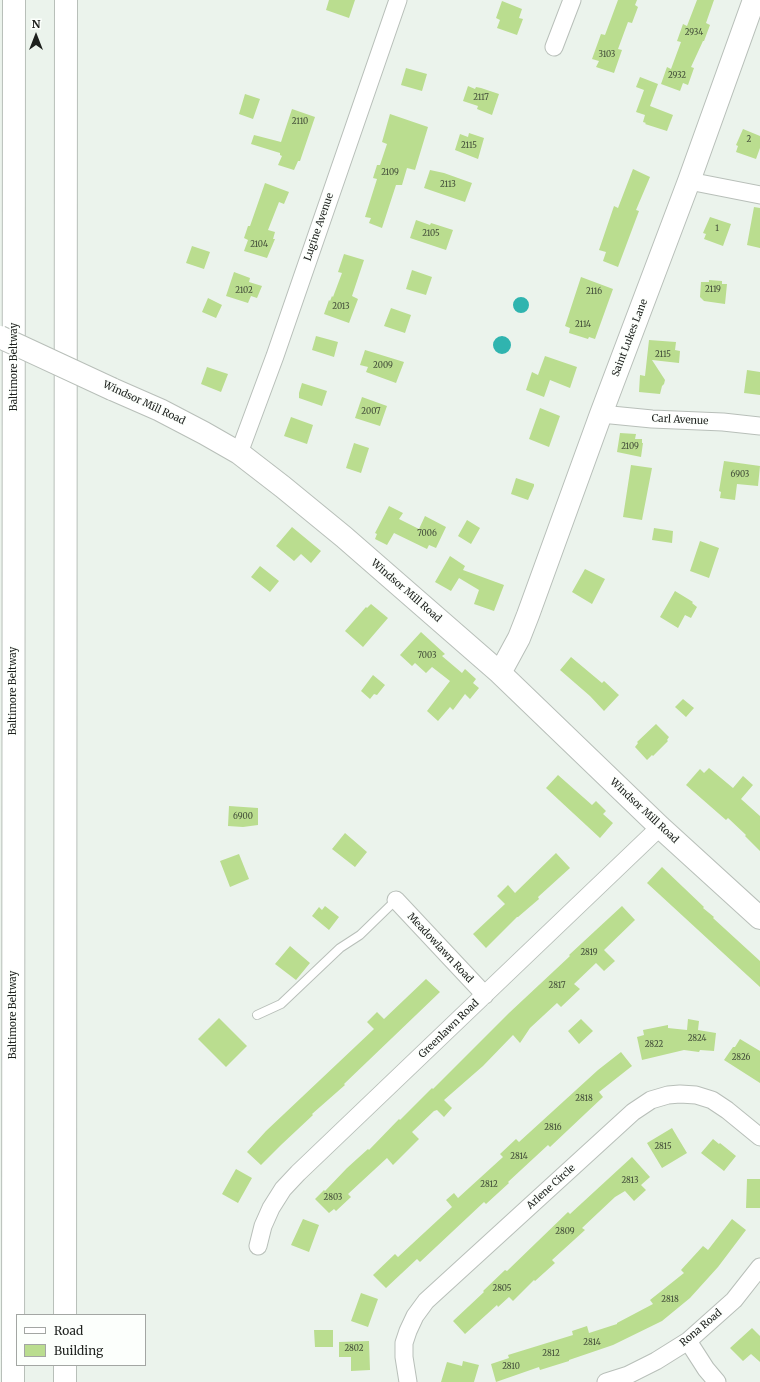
<!DOCTYPE html>
<style>
body{margin:0}
#map{position:relative;width:760px;height:1382px;overflow:hidden;background:#ebf3ec;font-family:Merriweather,serif}
canvas{display:block}
.legend{position:absolute;left:16px;top:1314px;width:130px;height:52px;box-sizing:border-box;background:#fcfffc;border:1px solid #a3a6a3;margin:0;padding:5px 7px;list-style:none;font-size:12px;color:#1d201d}
.legend li{display:flex;align-items:center;gap:8px;height:20px}
.legend b{width:20px;border:1px solid #a3a6a3}
.north{position:absolute;left:16px;top:16px;width:40px;height:40px;-webkit-text-stroke:3px #fcfffc;paint-order:stroke;rotate:0deg;font-size:11px;font-weight:700;line-height:16px;text-align:center;color:#1d201d}
.north::after{content:'';display:block;margin:auto;width:14px;height:18px;background:#1d201d;clip-path:polygon(50% 0,100% 100%,50% 72%,0 100%)}
</style>
<div id="map">
<canvas width="760" height="1382"></canvas>
<ul class="legend">
<li><b style="height:5px;background:#fff"></b>Road</li>
<li><b style="height:11px;background:#badd8f"></b>Building</li>
</ul>
<div class="north">N</div>
</div>
<script>
const ctx = document.querySelector('canvas').getContext('2d');
ctx.lineJoin = 'round';
function fillPath(path, color) { ctx.fillStyle = color; ctx.fill(path, 'evenodd'); }
const toPath = rows => new Path2D(rows.map(r => 'M' + r).join(''));
function trace(path, color, width, dash) { ctx.strokeStyle = color; ctx.lineWidth = width; ctx.lineCap = dash ? 'butt' : 'round'; ctx.setLineDash(dash || []); ctx.stroke(path); }
function label(font, color, halo, rows, align = 'center') {
  ctx.font = font + ' Merriweather,serif'; ctx.lineWidth = 3; ctx.setLineDash([]); ctx.textBaseline = 'middle'; ctx.strokeStyle = halo; ctx.fillStyle = color; for (const [text, x, y, turn = 0] of rows) {
    ctx.save(); ctx.translate(x, y); ctx.rotate((+turn || 0) * Math.PI / 180); ctx.textAlign = isNaN(turn) ? turn : align; if (halo) ctx.strokeText(text, 0, 0); ctx.fillText(text, 0, 0); ctx.restore();
  }
}
fillPath(toPath([
 '513 305a8 8 0 1 1 16 0a8 8 0 1 1-16 0Z',
 '493 345a9 9 0 1 1 18 0a9 9 0 1 1-18 0Z'
]), '#30b4af');
fillPath(toPath([
 [329,0,355,0,349,18,326,10],
 [618,0,637,0,635,5,638,7,632,23,628,22,618,49,622,50,614,73,596,67,599,61,592,59,601,34,605,35],
 [697,0,714,0,706,23,710,25,704,41,703,41,691,67,694,68,688,85,683,83,680,91,661,84,667,67,671,69,681,42,677,41,683,24,687,26],
 [502,1,522,9,519,18,523,19,517,35,497,28,500,20,496,18],
 [406,68,427,74,422,91,401,85],
 [640,77,658,84,650,106,673,115,667,131,645,124,646,123,643,122,645,115,636,112,644,90,636,87],
 [468,86,475,89,476,87,481,88,499,94,492,115,477,109,478,106,463,101],
 [245,94,260,99,253,119,239,114],
 [292,109,315,117,300,161,298,161,294,170,278,165,282,156,280,155,280,153,251,144,254,135,281,142],
 [390,114,428,127,415,170,407,168,402,185,396,185,382,228,369,223,371,218,365,217,377,179,373,178,377,165,380,165,387,144,382,142],
 [743,129,760,136,760,148,756,159,736,152,738,146,736,145],
 [469,133,484,138,478,159,455,150,460,134,468,137],
 [633,169,650,177,636,210,639,211,618,267,603,261,606,252,599,250,614,206,618,208],
 [430,170,444,173,472,183,465,202,424,188],
 [265,183,289,192,284,204,279,202,268,230,275,232,273,239,275,239,267,258,244,251,248,240,244,238,248,226,250,226],
 [754,207,760,208,760,248,747,245],
 [710,217,731,224,723,246,704,239,706,234,703,233],
 [416,220,430,225,431,223,453,230,446,250,410,238],
 [192,246,210,252,204,269,186,263],
 [344,254,364,260,352,296,358,299,349,323,324,314,329,300,330,301,332,296,333,297,342,273,338,272],
 [412,270,432,277,426,295,406,289],
 [234,272,250,278,249,282,262,286,257,298,251,296,248,303,226,296],
 [581,277,613,289,595,339,589,337,588,339,569,333,570,328,565,326],
 [709,280,722,281,722,284,727,284,725,304,704,301,700,297,701,282,709,282],
 [208,298,222,305,216,318,202,312],
 [391,308,411,315,405,333,384,326],
 [316,336,338,342,334,357,312,350],
 [649,340,676,342,675,350,680,351,679,363,652,360,665,380,664,384,662,386,660,394,639,392,640,375,645,376],
 [365,350,404,362,396,383,366,372,368,367,360,365],
 [545,356,577,367,570,388,550,380,544,397,526,390,532,372,538,375],
 [207,367,228,374,221,392,201,384],
 [747,370,760,372,760,395,744,393],
 [302,383,327,391,322,406,299,398,299,393],
 [362,397,387,406,380,426,355,418],
 [540,408,560,416,549,447,529,439],
 [291,417,313,425,307,444,284,436],
 [620,433,636,434,635,439,642,439,642,443,643,443,641,457,617,452],
 [354,443,369,448,361,473,346,468],
 [724,461,760,466,758,486,737,484,735,500,720,498,721,492,719,491],
 [631,465,652,468,642,520,623,517],
 [516,478,534,484,534,486,528,500,511,494],
 [389,506,403,513,399,519,419,529,425,516,446,527,436,548,429,545,427,549,394,533,387,545,375,539,377,534,375,533],
 [467,520,480,528,471,544,458,536],
 [292,527,321,551,311,563,301,554,294,561,276,546],
 [654,528,673,531,672,543,652,540],
 [700,541,719,548,709,578,690,571],
 [450,556,465,566,463,570,504,585,494,611,474,604,479,590,459,578,451,591,435,582],
 [260,566,279,581,270,592,251,577],
 [585,569,605,579,592,604,572,592],
 [675,591,693,602,692,603,697,607,691,618,685,615,678,628,660,617],
 [371,604,388,618,363,647,345,631,366,607,367,608],
 [421,632,445,654,442,656,462,673,465,669,476,679,473,683,479,688,470,699,465,694,453,710,450,707,438,721,427,711,450,681,432,667,426,673,415,663,412,666,400,655],
 [571,657,602,683,604,681,619,695,604,711,590,696,560,670],
 [373,675,385,685,377,695,374,694,370,699,361,691],
 [683,699,694,708,686,717,675,707],
 [656,724,669,737,667,740,668,741,653,756,652,755,647,760,635,747,638,743,637,742],
 [709,768,733,788,743,776,753,785,741,799,760,816,760,851,745,836,746,835,728,818,726,820,686,785,700,769,704,773],
 [558,775,592,805,596,801,606,811,603,814,613,823,600,838,546,788],
 [229,806,258,808,258,825,243,827,228,826],
 [345,833,367,852,355,867,332,849],
 [556,853,570,868,538,897,539,899,518,917,517,917,486,948,473,934,505,904,497,896,508,885,515,893],
 [239,854,249,879,230,887,220,861],
 [662,867,704,907,703,908,714,917,713,918,760,961,760,987,647,883],
 [325,906,339,917,329,930,312,916,319,907,322,910],
 [622,906,635,920,604,950,615,961,604,971,596,963,574,984,580,989,561,1007,557,1003,530,1028,520,1043,513,1035,483,1066,444,1100,452,1108,444,1117,437,1110,434,1111,412,1132,419,1139,393,1165,387,1158,348,1194,351,1197,336,1211,334,1209,329,1213,315,1199,324,1190,325,1191,347,1168,368,1149,369,1150,399,1119,400,1120,432,1088,433,1089,509,1013,570,956,569,955],
 [290,946,310,963,296,980,275,964],
 [426,979,440,992,344,1084,345,1085,312,1114,313,1115,281,1145,261,1165,247,1152,266,1131,374,1029,367,1022,377,1012,384,1019],
 [219,1018,247,1046,226,1067,198,1039],
 [581,1019,593,1031,579,1044,568,1031],
 [688,1019,699,1021,698,1030,716,1033,714,1051,700,1050,699,1052,684,1050,642,1060,637,1037,644,1035,643,1030,668,1025,668,1028,687,1030],
 [740,1039,760,1051,760,1083,724,1060,733,1047,735,1047],
 [621,1052,632,1066,599,1092,603,1097,550,1147,548,1145,508,1182,509,1183,486,1204,484,1202,420,1262,417,1259,386,1288,373,1275,395,1254,398,1257,452,1207,446,1200,454,1193,458,1198,503,1157,500,1154,516,1139,519,1142,598,1070],
 [672,1128,687,1153,662,1168,647,1143],
 [713,1139,719,1144,720,1143,736,1156,724,1171,701,1153],
 [632,1157,650,1177,641,1185,646,1190,634,1201,625,1191,615,1197,582,1228,585,1230,552,1260,555,1263,535,1281,534,1280,513,1301,509,1297,498,1307,497,1305,465,1334,453,1321,484,1292,483,1291,505,1270,507,1271,568,1212,570,1214],
 [236,1169,252,1178,238,1203,222,1194],
 [747,1179,760,1179,760,1208,746,1208],
 [303,1219,319,1225,309,1252,291,1245],
 [732,1219,746,1230,718,1267,690,1298,662,1321,613,1345,569,1360,569,1361,540,1370,539,1367,496,1382,491,1364,509,1358,508,1355,573,1335,572,1331,587,1326,589,1333,617,1324,617,1323,653,1304,650,1300,684,1273,681,1270,703,1246,708,1250],
 [361,1293,378,1299,368,1327,351,1321],
 [752,1328,760,1336,760,1362,751,1354,743,1361,730,1348],
 [314,1330,333,1330,333,1347,315,1347],
 [369,1341,370,1370,351,1371,351,1357,339,1357,339,1342],
 [463,1361,479,1365,474,1382,441,1382,447,1362,462,1366]
]), '#badd8f');
const lane = toPath([
 [257,1015,281,1004,340,948,360,935,396,900]
]);
const street = toPath([
 [554,47,572,0],
 [689,181,760,195],
 [601,414,652,419,723,422,760,426],
 [239,453,275,356,398,0],
 [396,900,485,995],
 [258,1246,263,1226,271,1208,283,1189,298,1173,660,827],
 [688,1341,706,1369,717,1382],
 [408,1382,404,1357,404,1343,408,1331,415,1316,426,1301,633,1112,651,1100,668,1095,680,1094,696,1095,712,1100,727,1110,760,1137],
 [606,1382,628,1375,656,1361,688,1341,734,1300,760,1267]
]);
const secondary = toPath([
 [112,389,160,410,204,433,239,453,283,487,344,537,500,673,660,827,760,918],
 [500,673,519,638,528,615,601,414,689,181,754,0]
]);
const highway = toPath([
 [65,1315,66,0],
 [13,1382,14,0],
 [65,1382,65,1365]
]);
trace(lane, '#b8bfb9', 10);
trace(street, '#b8bfb9', 19);
trace(secondary, '#b8bfb9', 24);
trace(highway, '#b8bfb9', 24);
trace(lane, '#fff', 8);
trace(street, '#fff', 17);
trace(secondary, '#fff', 22);
trace(highway, '#fff', 22);
const secondaryBridge = toPath([
 [0,337,112,389]
]);
trace(secondaryBridge, '#b8bfb9', 24, []);
trace(secondaryBridge, '#fff', 22);
label('8px', '#444f3a', null, [
 ["2934",694,33],
 ["3103",607,55],
 ["2932",677,76],
 ["2117",481,98],
 ["2110",300,122],
 ["2",749,140],
 ["2115",469,146],
 ["2109",390,173],
 ["2113",448,185],
 ["1",717,229],
 ["2105",431,234],
 ["2104",259,245],
 ["2119",713,290],
 ["2102",244,291],
 ["2116",594,292],
 ["2013",341,307],
 ["2114",583,325],
 ["2115",663,355],
 ["2009",383,366],
 ["2007",371,412],
 ["2109",630,447],
 ["6903",740,475],
 ["7006",427,534],
 ["7003",427,656],
 ["6900",243,817],
 ["2819",589,953],
 ["2817",557,986],
 ["2824",697,1039],
 ["2822",654,1045],
 ["2826",741,1058],
 ["2818",584,1099],
 ["2816",553,1128],
 ["2815",663,1147],
 ["2814",519,1157],
 ["2813",630,1181],
 ["2812",489,1185],
 ["2803",333,1198],
 ["2809",565,1232],
 ["2805",502,1289],
 ["2818",670,1300],
 ["2814",592,1343],
 ["2802",354,1349],
 ["2812",551,1354],
 ["2810",511,1367]
]);
label('10px', '#1d201d', '#fcfffc', [
 ["Lugine Avenue",319,227,-71],
 ["Saint Lukes Lane",630,338,-69],
 ["Baltimore Beltway",14,367,-90],
 ["Windsor Mill Road",144,403,25],
 ["Carl Avenue",680,420,3],
 ["Windsor Mill Road",406,591,41],
 ["Baltimore Beltway",13,691,-90],
 ["Windsor Mill Road",644,811,43],
 ["Meadowlawn Road",440,948,47],
 ["Baltimore Beltway",13,1015,-90],
 ["Greenlawn Road",449,1029,-44],
 ["Arlene Circle",551,1187,-42],
 ["Rona Road",701,1328,-40]
]);
</script>
